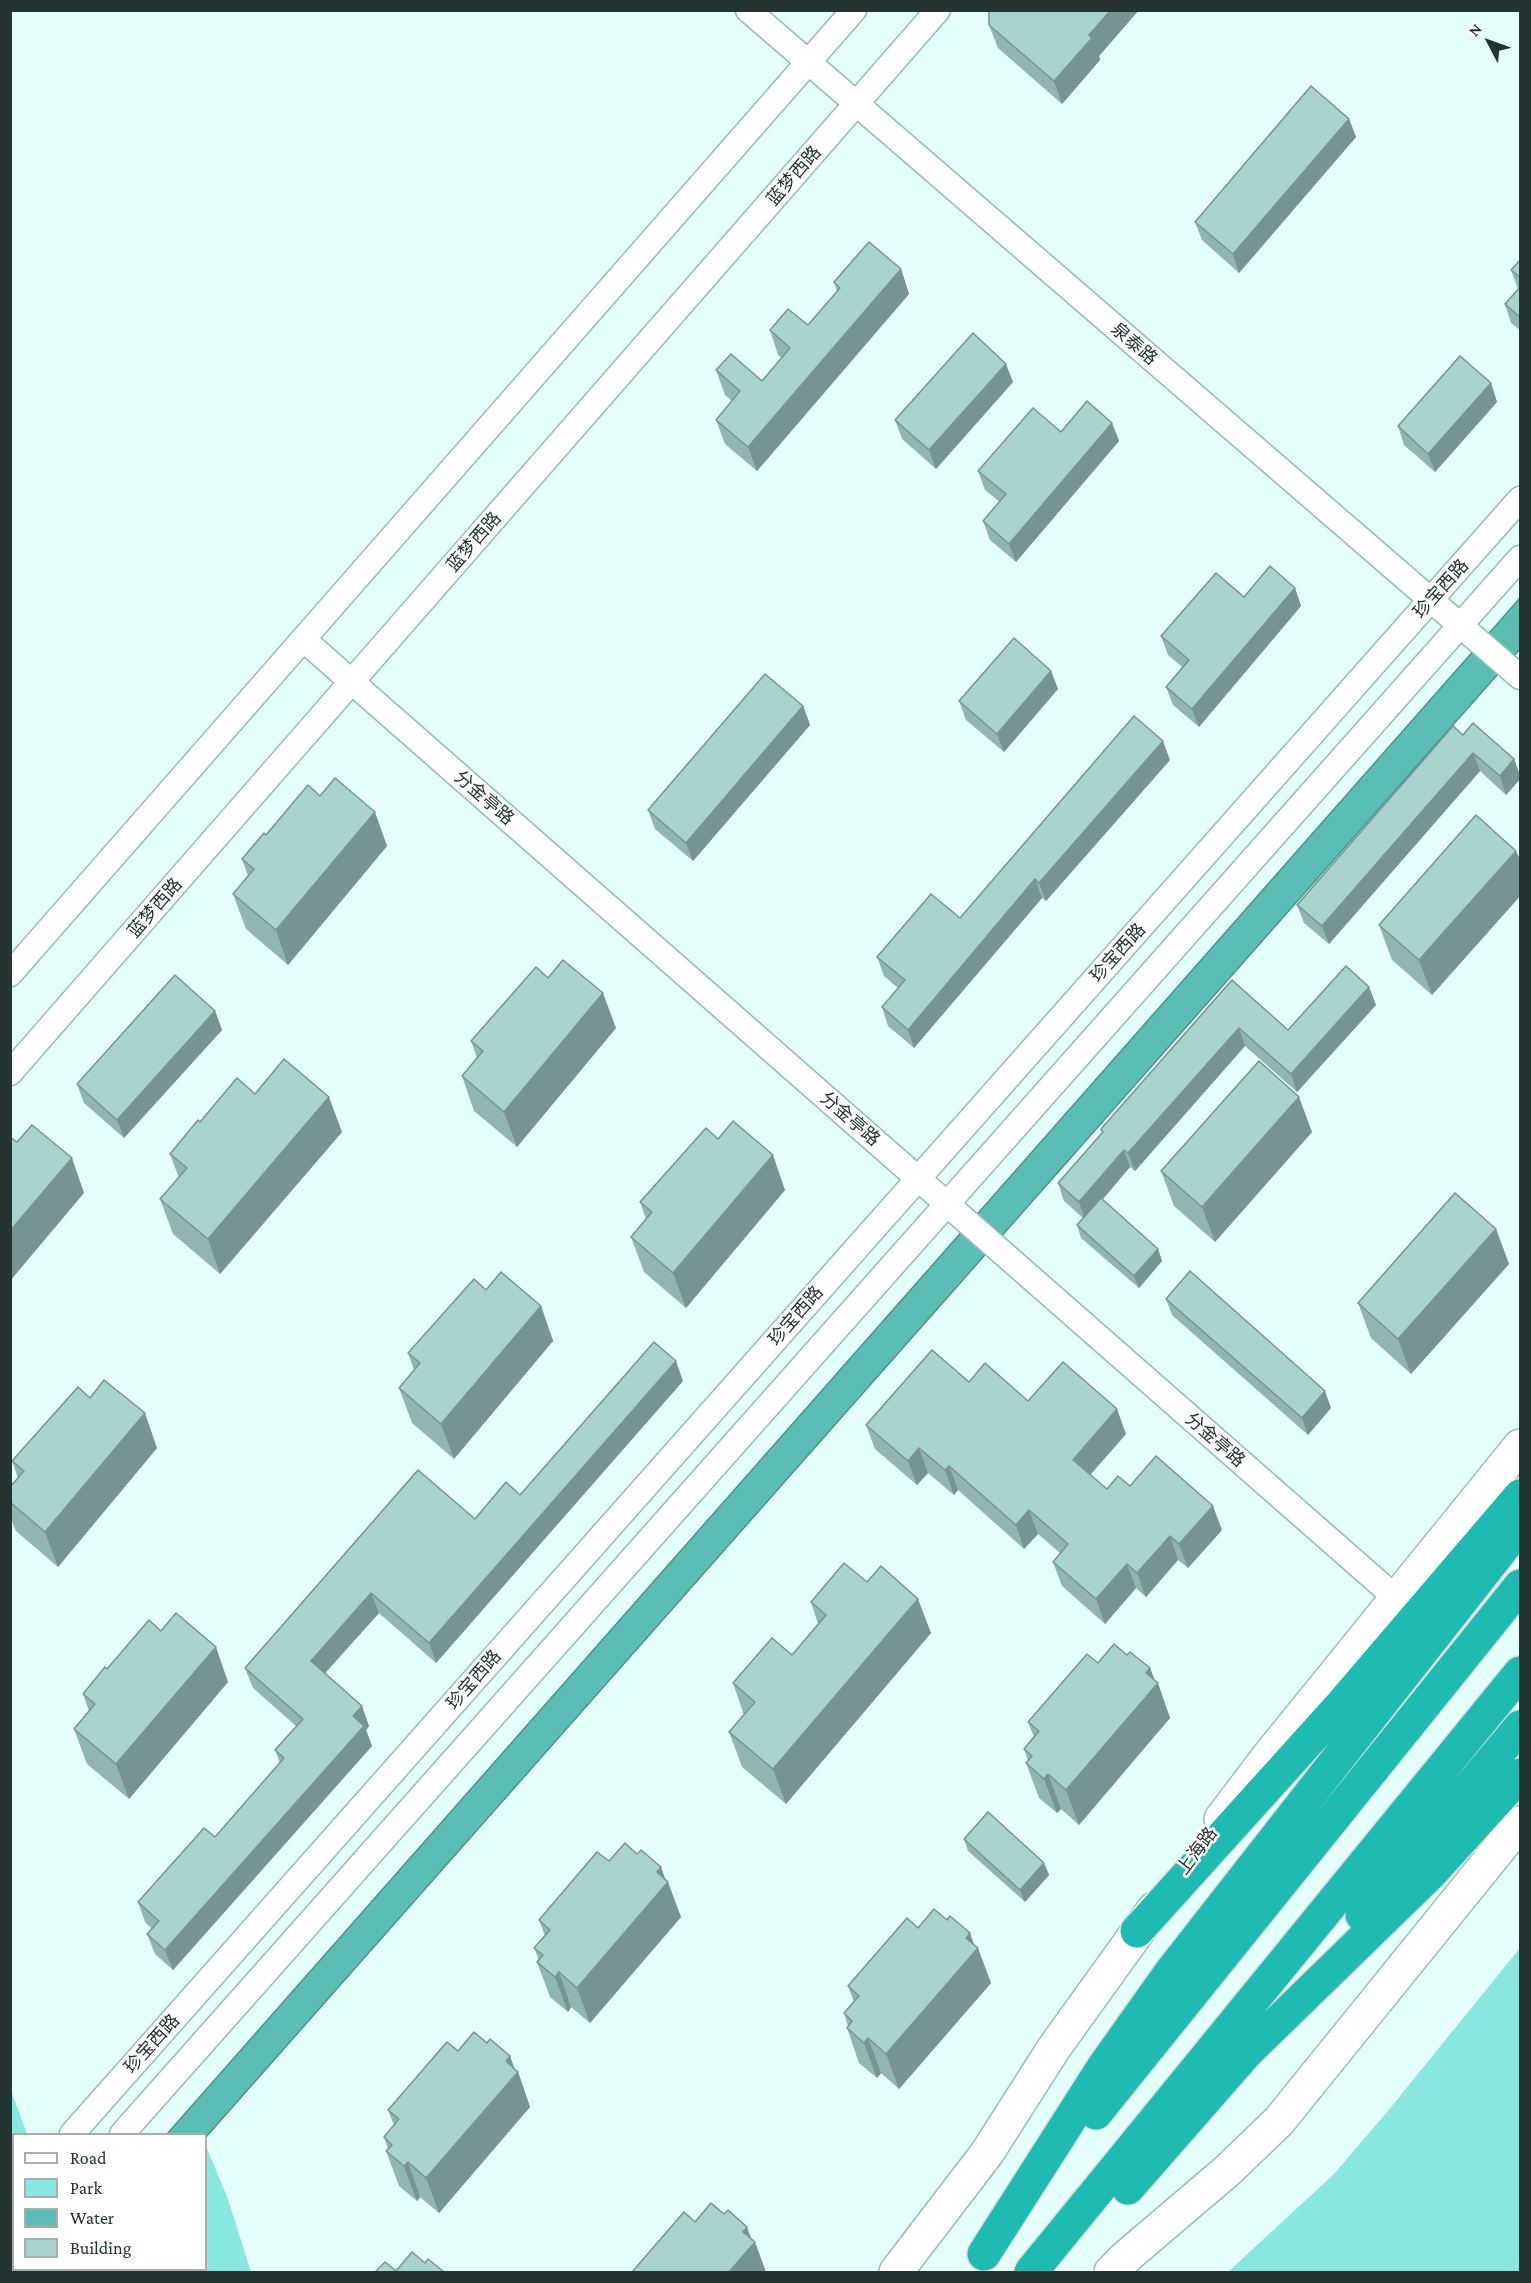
<!DOCTYPE html>
<meta charset="utf-8">
<style>
body{margin:0}
#map{position:relative;width:1531px;height:2283px;overflow:hidden;background:#e4fefb;font-family:"Crimson Pro",serif}
canvas{display:block}
.frame{position:absolute;inset:0;border:12px solid #233432;pointer-events:none}
.legend{position:absolute;left:12px;top:2133px;width:195px;height:138px;box-sizing:border-box;background:#fff;border:2px solid #a7aead;margin:0;padding:8px 10px;list-style:none;font-size:18px;color:#233432}
.legend li{display:flex;align-items:center;gap:12px;height:30px}
.legend b{width:30px;border:2px solid #a7aead}
.north{position:absolute;left:1459px;top:12px;width:60px;height:60px;-webkit-text-stroke:4px #fff;paint-order:stroke;rotate:311deg;font-size:16px;font-weight:700;line-height:24px;text-align:center;color:#233432}
.north::after{content:'';display:block;margin:auto;width:21px;height:27px;background:#233432;clip-path:polygon(50% 0,100% 100%,50% 72%,0 100%)}
</style>
<div id="map">
<canvas width="1531" height="2283"></canvas>
<div class="frame"></div>
<ul class="legend">
<li><b style="height:8px;background:#fff"></b>Road</li>
<li><b style="height:16px;background:#89e7df"></b>Park</li>
<li><b style="height:16px;background:#5cbdb5"></b>Water</li>
<li><b style="height:16px;background:#a9d3cf"></b>Building</li>
</ul>
<div class="north">N</div>
</div>
<script>
const ctx = document.querySelector('canvas').getContext('2d');
ctx.lineJoin = 'round';
function fillPath(path, color) { ctx.fillStyle = color; ctx.fill(path, 'evenodd'); }
const toPath = rows => new Path2D(rows.map(r => 'M' + r).join(''));
function trace(path, color, width, dash) { ctx.strokeStyle = color; ctx.lineWidth = width; ctx.lineCap = dash ? 'butt' : 'round'; ctx.setLineDash(dash || []); ctx.stroke(path); }
function label(font, color, halo, rows, align = 'center') {
  ctx.font = font + ' "Crimson Pro","Noto Sans SC",serif'; ctx.lineWidth = 5; ctx.setLineDash([]); ctx.textBaseline = 'middle'; ctx.strokeStyle = halo; ctx.fillStyle = color; for (const [text, x, y, turn = 0] of rows) {
    ctx.save(); ctx.translate(x, y); ctx.rotate((+turn || 0) * Math.PI / 180); ctx.textAlign = isNaN(turn) ? turn : align; if (halo) ctx.strokeText(text, 0, 0); ctx.fillText(text, 0, 0); ctx.restore();
  }
}
fillPath(toPath([
 [1520,1948,1520,2272,1228,2272,1334,2174,1387,2112],
 [10,2088,27,2134,14,2134,13,2168,11,2171],
 [206,2146,228,2199,251,2272,30,2272,33,2270,206,2270]
]), '#89e7df');
const water = toPath([
 [1520,598,1520,649,206,2137,206,2134,167,2134,1520,598],
 [10,2169,14,2176,14,2270,90,2270,88,2272,11,2272,10,2169]
]);
fillPath(water, '#5cbdb5');
trace(water, '#4b948e', 1.5);
const street = toPath([
 [748,10,1520,677],
 [303,639,1396,1598],
 [10,974,854,10],
 [10,1073,938,10],
 [72,2134,1520,499],
 [122,2134,1520,558],
 [10,2204,14,2200],
 [10,2258,14,2255]
]);
const secondary = toPath([
 [1221,1819,1268,1757,1520,1446],
 [896,2272,987,2153,1054,2048,1154,1909],
 [1111,2272,1126,2257,1227,2171,1279,2121,1520,1823]
]);
const highway = toPath([
 [1362,1915,1520,1727],
 [1137,1931,1342,1704,1520,1496],
 [1096,2113,1520,1586],
 [1128,2188,1247,2052,1431,1873,1520,1775],
 [984,2254,1104,2066,1170,1973,1520,1526],
 [1031,2272,1520,1673]
]);
trace(street, '#94beba', 27);
trace(secondary, '#94beba', 36);
trace(highway, '#dcdfde', 36);
trace(street, '#fff', 24);
trace(secondary, '#fff', 33);
trace(highway, '#1fbbb3', 33);
fillPath(toPath([
 [989,10,1139,10,1099,56,1100,60,1062,104,998,48,989,25],
 [1349,119,1356,137,1239,273,1202,240,1195,222],
 [1521,259,1521,331,1511,323,1505,304,1518,289,1511,270],
 [901,269,909,294,757,471,725,444,716,420,732,401,725,395,716,370,762,381,782,358,778,355,770,330,808,325,837,292,834,282],
 [1013,382,936,469,902,439,895,420],
 [1491,383,1497,402,1435,472,1404,445,1398,426],
 [1112,423,1119,441,1016,562,990,540,983,521,1000,502,985,490,978,471,1061,432],
 [1295,588,1301,606,1199,727,1173,705,1166,687,1182,667,1168,655,1161,636,1244,597],
 [1051,671,1058,689,1004,752,966,720,959,701],
 [803,706,810,725,693,861,655,829,648,810],
 [1463,735,1514,759,1521,778,1506,795,1480,771,1329,944,1304,923,1297,905],
 [1170,760,1046,901,1042,898,914,1048,888,1026,882,1007,898,988,884,976,877,957,960,918],
 [320,796,387,846,288,965,246,929,233,894,248,876,242,859,266,835],
 [1516,851,1521,862,1521,895,1432,995,1392,960,1379,925],
 [548,978,616,1028,517,1147,474,1111,462,1076,477,1058,471,1041],
 [1232,980,1288,1030,1369,987,1376,1005,1297,1092,1245,1046,1135,1171,1130,1167,1102,1200,1158,1249,1162,1261,1139,1288,1081,1238,1077,1225,1083,1218,1064,1201,1058,1183,1102,1133,1101,1129],
 [215,1011,222,1030,124,1138,84,1103,77,1084],
 [255,1094,342,1132,220,1274,173,1234,160,1199,179,1178,170,1154,200,1122],
 [1312,1132,1215,1242,1174,1206,1161,1171],
 [718,1139,785,1190,686,1308,644,1272,631,1237,646,1219,640,1202],
 [1496,1229,1509,1264,1411,1374,1371,1338,1358,1303],
 [486,1290,541,1306,553,1341,454,1459,412,1423,399,1388,414,1370,408,1353],
 [1166,1299,1331,1408,1308,1435,1172,1315],
 [683,1381,436,1663,379,1613,325,1673,369,1726,366,1730,372,1746,173,1970,155,1954,147,1934,152,1929,145,1922,138,1902,215,1837,280,1763,275,1750,296,1726,253,1688,245,1668,475,1519,520,1495],
 [969,1382,1028,1401,1126,1434,1090,1475,1107,1489,1130,1486,1222,1530,1188,1568,1178,1560,1146,1597,1136,1588,1105,1624,1062,1586,1053,1562,1060,1553,1038,1534,1024,1549,958,1490,954,1495,928,1473,917,1485,875,1449,866,1425],
 [90,1398,157,1448,58,1567,16,1531,10,1517,10,1487,18,1478,12,1461],
 [867,1582,931,1633,786,1804,742,1767,729,1732,744,1715,733,1683,792,1655,818,1624,811,1602],
 [161,1631,228,1682,129,1799,87,1764,74,1729,89,1711,83,1694,107,1669],
 [1127,1655,1150,1668,1170,1718,1079,1825,1061,1809,1057,1813,1039,1798,1026,1763,1028,1761,1024,1749,1034,1737,1028,1722,1098,1663],
 [964,1839,1044,1863,1049,1875,1025,1902,968,1851],
 [609,1861,665,1880,681,1917,590,2023,571,2007,568,2012,550,1997,537,1962,539,1960,534,1948,545,1936,539,1920],
 [918,1928,974,1945,991,1983,899,2089,881,2073,877,2078,859,2063,847,2028,848,2026,844,2013,854,2002,848,1986],
 [487,2043,510,2056,514,2069,518,2072,530,2107,439,2213,420,2197,417,2201,399,2186,386,2151,388,2149,384,2137,394,2125,388,2110,458,2051]
]), '#91b5b2');
fillPath(toPath([
 [1111,10,1139,10,1099,56,1100,60,1062,104,1054,81,1089,35],
 [1349,119,1356,137,1239,273,1233,254],
 [901,269,909,294,757,471,748,447],
 [1006,364,1013,382,936,469,929,450],
 [1491,383,1497,402,1435,472,1428,454],
 [1112,423,1119,441,1016,562,1009,544],
 [1295,588,1301,606,1199,727,1192,709],
 [1051,671,1058,689,1004,752,997,734],
 [803,706,810,725,693,861,686,843],
 [1163,741,1170,760,1046,901,1039,883],
 [1473,753,1480,771,1329,944,1322,926],
 [1514,759,1521,778,1506,795,1500,776],
 [375,812,387,846,288,965,276,930],
 [1516,851,1521,862,1521,895,1432,995,1419,960],
 [1035,879,1042,898,914,1048,908,1030],
 [1369,987,1376,1005,1297,1092,1291,1074],
 [603,993,616,1028,517,1147,504,1112],
 [215,1011,222,1030,124,1138,117,1120],
 [1239,1028,1245,1046,1135,1171,1128,1153],
 [329,1097,342,1132,220,1274,208,1239],
 [1299,1097,1312,1132,1215,1242,1202,1207],
 [1124,1150,1130,1167,1085,1220,1079,1202],
 [773,1155,785,1190,686,1308,673,1273],
 [72,1158,84,1193,10,1281,10,1231],
 [1496,1229,1509,1264,1411,1374,1398,1339],
 [1158,1249,1162,1261,1139,1288,1134,1276],
 [541,1306,553,1341,454,1459,441,1424],
 [676,1361,683,1381,436,1663,429,1643],
 [1325,1391,1331,1408,1308,1435,1302,1418],
 [1117,1409,1126,1434,1082,1484,1073,1460],
 [145,1413,157,1448,58,1567,45,1532],
 [919,1448,928,1473,917,1485,908,1461],
 [949,1466,958,1490,954,1495,945,1470],
 [1213,1506,1222,1530,1188,1568,1179,1544],
 [1029,1510,1038,1534,1024,1549,1016,1525],
 [1170,1536,1178,1560,1146,1597,1137,1573],
 [1127,1564,1136,1588,1105,1624,1096,1599],
 [371,1593,379,1613,318,1681,311,1661],
 [918,1599,931,1633,786,1804,773,1769],
 [216,1647,228,1682,129,1799,116,1764],
 [1150,1668,1156,1685,1158,1683,1170,1718,1079,1825,1066,1790,1146,1673],
 [362,1706,369,1726,366,1730,372,1746,173,1970,165,1950,353,1716],
 [1048,1774,1061,1809,1057,1813,1044,1779],
 [1044,1863,1049,1875,1025,1902,1020,1890],
 [661,1867,667,1884,668,1882,681,1917,590,2023,577,1988],
 [970,1933,976,1950,978,1948,991,1983,899,2089,886,2054],
 [559,1972,571,2007,568,2012,555,1977],
 [868,2038,881,2073,877,2078,864,2043],
 [510,2056,516,2073,518,2072,530,2107,439,2213,426,2178],
 [408,2162,420,2197,417,2201,404,2166],
 [747,2227,753,2244,755,2242,766,2272,729,2272,743,2232]
]), '#769491');
const building = toPath([
 [989,10,1111,10,1089,35,1092,38,1054,81,989,25,989,10],
 [1311,86,1349,119,1233,254,1195,222,1311,86],
 [869,242,901,269,748,447,716,420,740,391,716,370,731,354,762,381,790,348,770,330,788,309,808,325,840,288,834,282,869,242],
 [1521,259,1521,278,1511,270,1521,259],
 [1521,286,1521,318,1505,304,1521,286],
 [973,333,1006,364,929,450,895,420,973,333],
 [1460,356,1491,383,1428,454,1398,426,1460,356],
 [1087,401,1112,423,1009,544,983,521,1006,494,978,471,1033,408,1061,432,1087,401],
 [1270,566,1295,588,1192,709,1166,687,1189,660,1161,636,1216,573,1244,597,1270,566],
 [1014,638,1051,671,997,734,959,701,1014,638],
 [765,674,803,706,686,843,648,810,765,674],
 [1134,716,1163,741,1039,883,1035,879,908,1030,882,1007,905,980,877,957,931,894,960,918,1134,716],
 [1473,723,1514,759,1500,776,1473,753,1322,926,1297,905,1453,726,1463,735,1473,723],
 [335,778,375,812,276,930,233,894,254,869,242,859,264,833,266,835,308,785,320,796,335,778],
 [1476,815,1516,851,1419,960,1379,925,1476,815],
 [563,960,603,993,504,1112,462,1076,483,1051,471,1041,536,967,548,978,563,960],
 [1346,966,1369,987,1291,1074,1239,1028,1128,1153,1124,1150,1079,1202,1058,1183,1103,1132,1101,1129,1232,980,1288,1030,1346,966],
 [175,975,215,1011,117,1120,77,1084,175,975],
 [284,1059,329,1097,208,1239,160,1199,187,1168,170,1154,198,1120,200,1122,237,1078,255,1094,284,1059],
 [1259,1061,1299,1097,1202,1207,1161,1171,1259,1061],
 [733,1121,773,1155,673,1273,631,1237,652,1212,640,1202,706,1128,718,1139,733,1121],
 [32,1125,72,1158,10,1231,10,1137,17,1142,32,1125],
 [1455,1193,1496,1229,1398,1339,1358,1303,1455,1193],
 [1101,1198,1158,1249,1134,1276,1077,1225,1101,1198],
 [1190,1271,1325,1391,1302,1418,1166,1299,1190,1271],
 [501,1272,541,1306,441,1424,399,1388,420,1363,408,1353,474,1279,486,1290,501,1272],
 [654,1342,676,1361,429,1643,371,1593,311,1661,362,1706,353,1716,364,1726,165,1950,147,1934,159,1921,138,1902,204,1828,215,1837,284,1758,275,1750,303,1719,245,1668,418,1470,475,1519,506,1482,520,1495,654,1342],
 [932,1350,969,1382,985,1363,1028,1401,1063,1362,1117,1409,1073,1460,1107,1489,1118,1476,1130,1486,1156,1456,1213,1506,1179,1544,1170,1536,1137,1573,1127,1564,1096,1599,1053,1562,1068,1544,1029,1510,1016,1525,949,1466,945,1470,919,1448,908,1461,866,1425,932,1350],
 [104,1380,145,1413,45,1532,10,1502,10,1487,24,1471,12,1461,78,1387,90,1398,104,1380],
 [844,1563,867,1582,881,1566,918,1599,773,1769,729,1732,755,1702,733,1683,772,1638,792,1655,826,1615,811,1602,844,1563],
 [176,1613,216,1647,116,1764,74,1729,95,1704,83,1694,105,1667,107,1669,149,1620,161,1631,176,1613],
 [1114,1644,1127,1655,1130,1652,1150,1668,1146,1673,1158,1683,1066,1790,1048,1774,1044,1779,1026,1763,1032,1756,1024,1749,1039,1731,1028,1722,1087,1654,1098,1663,1114,1644],
 [988,1812,1044,1863,1020,1890,964,1839,988,1812],
 [625,1843,637,1854,641,1850,661,1867,657,1872,668,1882,577,1988,559,1972,555,1977,537,1962,543,1955,534,1948,550,1930,539,1920,597,1852,609,1861,625,1843],
 [934,1909,947,1920,950,1916,970,1933,966,1938,978,1948,886,2054,868,2038,864,2043,847,2028,852,2021,844,2013,859,1996,848,1986,907,1918,918,1928,934,1909],
 [474,2032,487,2043,490,2039,510,2056,506,2061,518,2072,426,2178,408,2162,404,2166,386,2151,392,2145,384,2137,399,2119,388,2110,447,2042,458,2051,474,2032],
 [711,2203,724,2214,728,2210,747,2227,743,2232,755,2242,729,2272,632,2272,684,2212,695,2222,711,2203],
 [412,2252,425,2263,428,2259,444,2272,375,2272,385,2262,396,2271,412,2252]
]);
fillPath(building, '#a9d3cf');
trace(building, '#769491', 1.5);
label('18px', '#233432', '#fff', [
 ["蓝梦西路",794,176,-49],
 ["泉泰路",1134,344,41],
 ["蓝梦西路",474,542,-49],
 ["珍宝西路",1441,589,-48],
 ["分金亭路",484,798,41],
 ["蓝梦西路",155,908,-49],
 ["珍宝西路",1118,953,-48],
 ["分金亭路",850,1119,41],
 ["珍宝西路",796,1316,-49],
 ["分金亭路",1215,1440,41],
 ["珍宝西路",474,1680,-49],
 ["上海路",1197,1851,-53],
 ["珍宝西路",152,2044,-48]
]);
</script>
